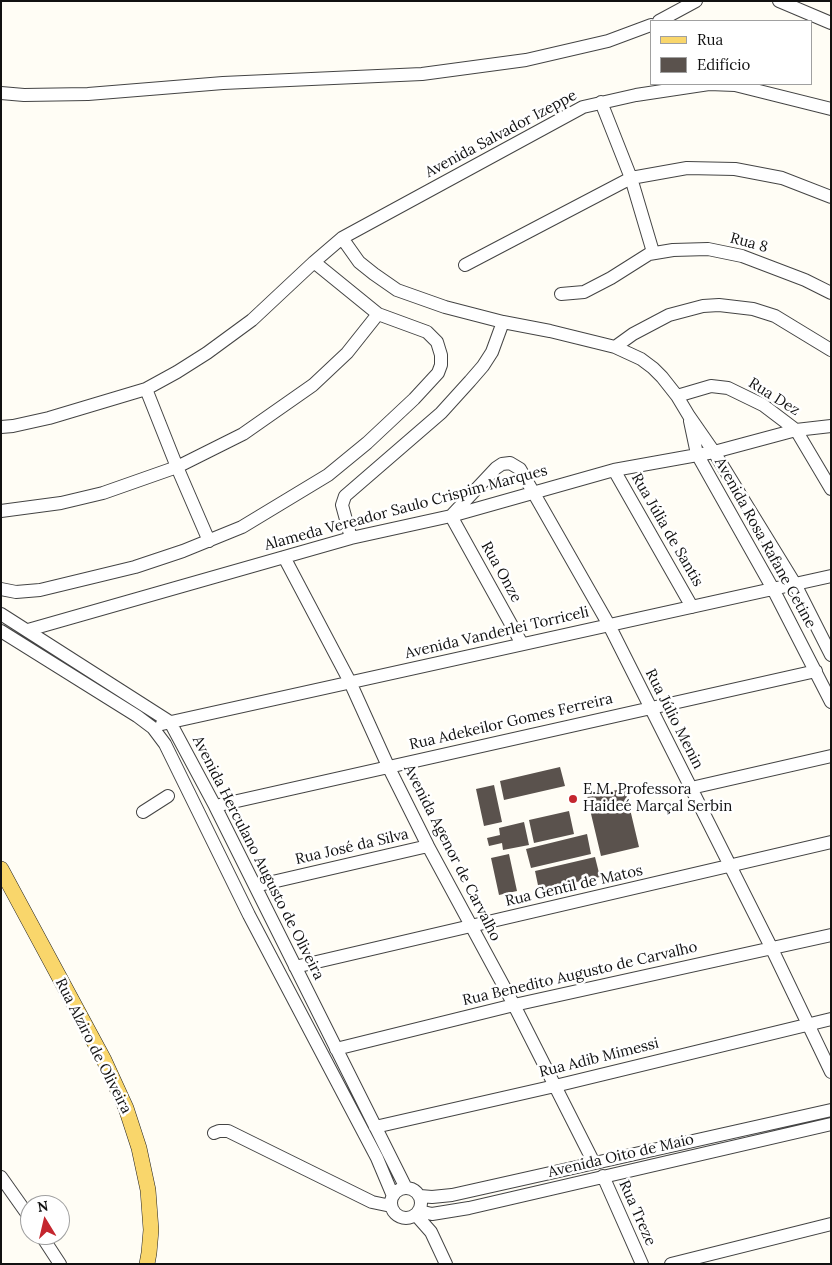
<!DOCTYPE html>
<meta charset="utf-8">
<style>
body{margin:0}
#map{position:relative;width:832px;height:1265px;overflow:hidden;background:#fffdf5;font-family:Lora,serif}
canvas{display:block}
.frame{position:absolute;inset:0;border:2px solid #111;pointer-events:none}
.legend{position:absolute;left:650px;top:20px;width:162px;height:65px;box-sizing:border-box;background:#fff;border:1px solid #a0a0a0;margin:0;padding:6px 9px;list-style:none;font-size:15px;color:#111}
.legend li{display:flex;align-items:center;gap:10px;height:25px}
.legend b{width:25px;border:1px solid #a0a0a0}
.north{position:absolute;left:20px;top:1195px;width:50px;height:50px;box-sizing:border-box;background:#fff;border:1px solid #a0a0a0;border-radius:50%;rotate:351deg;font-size:14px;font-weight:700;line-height:20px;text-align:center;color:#111}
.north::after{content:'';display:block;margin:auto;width:18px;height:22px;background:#c4262e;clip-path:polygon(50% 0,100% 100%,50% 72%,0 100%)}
</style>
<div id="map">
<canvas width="832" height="1265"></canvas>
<div class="frame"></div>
<ul class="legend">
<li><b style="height:6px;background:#f9d66b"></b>Rua</li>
<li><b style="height:14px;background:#5a524d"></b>Edifício</li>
</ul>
<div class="north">N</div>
</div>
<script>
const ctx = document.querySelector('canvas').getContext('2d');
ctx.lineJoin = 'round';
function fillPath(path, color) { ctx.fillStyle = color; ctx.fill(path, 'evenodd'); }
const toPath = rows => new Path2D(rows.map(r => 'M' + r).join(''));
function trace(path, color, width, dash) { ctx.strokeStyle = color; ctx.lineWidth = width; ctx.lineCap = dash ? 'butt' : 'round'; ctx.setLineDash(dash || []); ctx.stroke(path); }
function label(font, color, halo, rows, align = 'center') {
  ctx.font = font + ' Lora,serif'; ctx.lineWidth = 5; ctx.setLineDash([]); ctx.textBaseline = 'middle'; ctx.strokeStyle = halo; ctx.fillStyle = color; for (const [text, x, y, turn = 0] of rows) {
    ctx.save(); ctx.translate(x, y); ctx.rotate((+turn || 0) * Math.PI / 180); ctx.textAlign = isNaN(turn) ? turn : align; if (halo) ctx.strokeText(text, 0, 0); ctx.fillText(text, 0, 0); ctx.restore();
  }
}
fillPath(toPath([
 [560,767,565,786,504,800,500,781],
 [494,785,502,822,484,826,476,789],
 [625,788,639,847,601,856,587,797],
 [569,811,574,834,534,843,529,820],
 [524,822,529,845,503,850,502,843,489,846,487,838,500,835,499,828],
 [587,834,591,854,531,868,526,849],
 [509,854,517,891,499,895,491,858],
 [595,857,600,877,539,890,535,871]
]), '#5a524d');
const minor = toPath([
 [779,1,831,23],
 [659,21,696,1],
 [1,93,24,95,88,94,223,83,422,74,526,60,608,41,651,25],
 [601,102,631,178,653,252],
 [342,238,359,262,374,274,397,290,445,307,503,322,550,331,615,347,641,359,653,368,662,377,677,396,689,416,714,452,795,584,831,655],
 [465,265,631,178,687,168,735,169,782,178,831,197],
 [561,294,584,292,611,278,649,254,673,250,708,249,742,256,805,280,831,293],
 [615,347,633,334,669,315,703,306,719,305,753,309,775,316,831,350],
 [146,389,177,467,209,541],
 [677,396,711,386,728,388,763,405,796,430,831,489],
 [690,421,697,454,773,589,831,702],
 [1,427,13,426,49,418,146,389,177,372,207,353,252,320,314,262,342,238,583,107,636,95,709,84,735,85,831,109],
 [614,470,692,607],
 [1,511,61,503,103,493,177,467,243,434,313,385,347,353,378,314],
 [351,538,342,505,345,496,441,413,470,381,483,366,492,352,503,322],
 [284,557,350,682,388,766,428,846,514,1005,594,1163],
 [1,589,16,592,40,590,135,567,183,551,242,527,328,475,367,443,414,399,438,373,441,365,441,355,437,342,427,332,378,314,314,262],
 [1,614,170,722,215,806,406,1188],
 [28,630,351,538,451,516,614,470,714,452,796,430,831,426],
 [1,631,137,716,153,728,165,744,249,915,377,1158,393,1196],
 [522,644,451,516,496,468,502,464,510,463,520,469,609,625,771,947,831,1072],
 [162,724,831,576],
 [691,788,831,756],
 [215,806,816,671],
 [143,812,168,796],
 [255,886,428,846],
 [295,967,831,842],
 [336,1049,514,1005,831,935],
 [375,1127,555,1086,831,1019],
 [214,1133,219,1131,228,1131,372,1202,391,1206],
 [603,1176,642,1264],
 [1,1177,30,1218],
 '391 1203a15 15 0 1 1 30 0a15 15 0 1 1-30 0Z',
 [420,1196,432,1197,452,1195,831,1110],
 [419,1211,432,1214,469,1208,831,1124],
 [416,1215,431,1232,446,1264],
 [41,1235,60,1264],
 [671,1264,831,1224]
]);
const major = toPath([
 [1,869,104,1060,126,1108,139,1148,148,1190,151,1230,149,1253,147,1264]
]);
trace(minor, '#444', 14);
trace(major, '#222', 16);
trace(minor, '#fff', 12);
trace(major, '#f9d66b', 15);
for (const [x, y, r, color] of [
 [573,799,5,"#c4262e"]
]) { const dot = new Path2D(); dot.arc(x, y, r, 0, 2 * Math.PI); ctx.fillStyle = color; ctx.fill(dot); trace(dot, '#fff', 2); }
label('15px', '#111', '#fff', [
 ["Avenida Salvador Izeppe",501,134,-28],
 ["Rua 8",749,243,15],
 ["Rua Dez",774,397,32],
 ["Alameda Vereador Saulo Crispim Marques",406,508,-15],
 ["Rua Júlia de Santis",667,530,60],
 ["Avenida Rosa Rafane Cetine",765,543,61],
 ["Rua Onze",501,572,61],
 ["Avenida Vanderlei Torriceli",497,633,-13],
 ["Rua Júlio Menin",674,719,63],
 ["Rua Adekeilor Gomes Ferreira",511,722,-13],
 ["Rua José da Silva",352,847,-13],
 ["Avenida Agenor de Carvalho",452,853,63],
 ["Avenida Herculano Augusto de Oliveira",258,858,63],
 ["Rua Gentil de Matos",574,886,-13],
 ["Rua Benedito Augusto de Carvalho",580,974,-13],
 ["Rua Alziro de Oliveira",93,1046,63],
 ["Rua Adib Mimessi",599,1058,-14],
 ["Avenida Oito de Maio",621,1156,-13],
 ["Rua Treze",637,1213,66]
]);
label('15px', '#111', '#fff', [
 ["E.M. Professora",583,790],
 ["Haideé Marçal Serbin",583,807]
], 'left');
</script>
